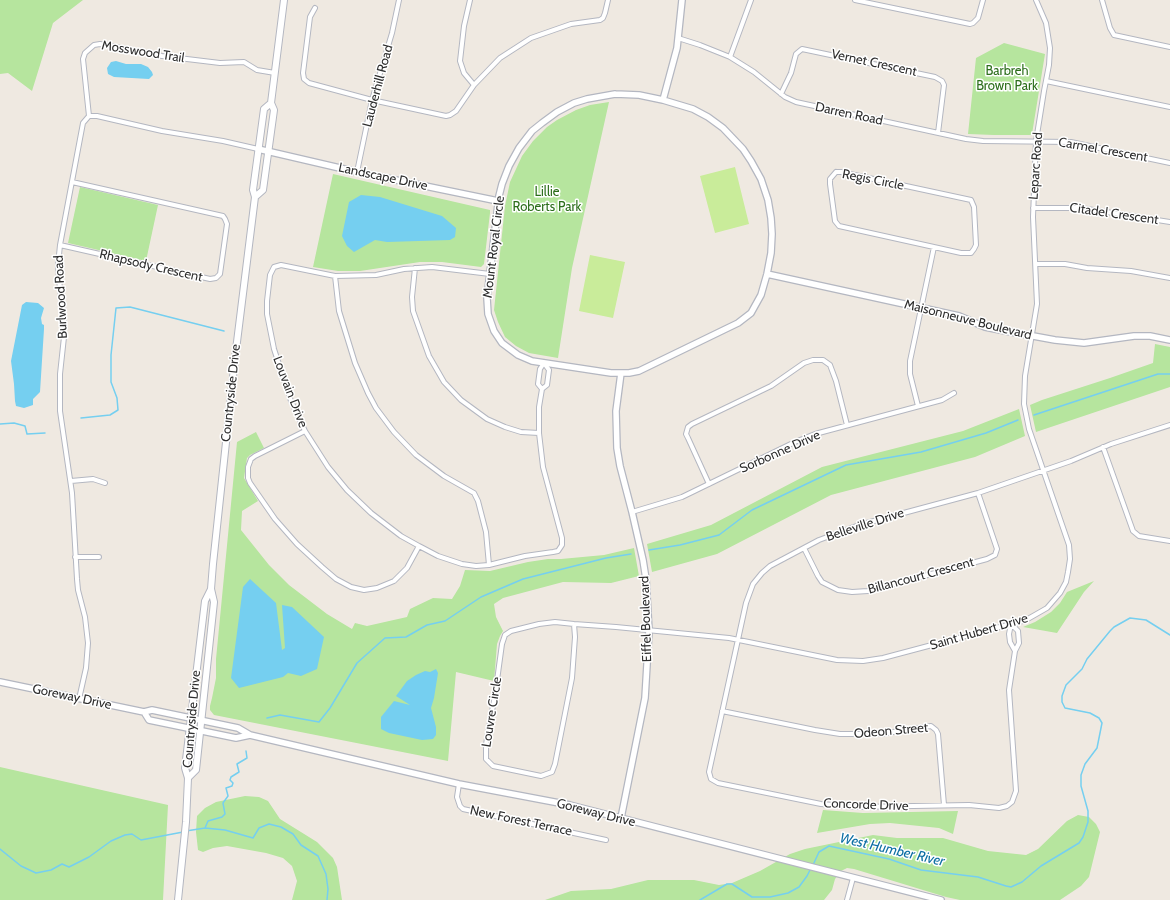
<!DOCTYPE html>
<style>
body{margin:0}
canvas{display:block;background:#efe9e1}
</style>
<canvas width="1170" height="900"></canvas>
<script>
const ctx = document.querySelector('canvas').getContext('2d');
ctx.lineJoin = 'round';
function fillPath(path, color) { ctx.fillStyle = color; ctx.fill(path, 'evenodd'); }
const toPath = rows => new Path2D(rows.map(r => 'M' + r).join(''));
function trace(path, color, width, dash) { ctx.strokeStyle = color; ctx.lineWidth = width; ctx.lineCap = dash ? 'butt' : 'round'; ctx.setLineDash(dash || []); ctx.stroke(path); }
function label(font, color, halo, rows, align = 'center') {
  ctx.font = font + ' Cabin,sans-serif'; ctx.lineWidth = 3; ctx.setLineDash([]); ctx.textBaseline = 'middle'; ctx.strokeStyle = halo; ctx.fillStyle = color; for (const [text, x, y, turn = 0] of rows) {
    ctx.save(); ctx.translate(x, y); ctx.rotate((+turn || 0) * Math.PI / 180); ctx.textAlign = isNaN(turn) ? turn : align; if (halo) ctx.strokeText(text, 0, 0); ctx.fillText(text, 0, 0); ctx.restore();
  }
}
fillPath(toPath([
 [0,0,83,0,53,23,32,91,8,73,0,74],
 [1004,43,1045,54,1032,134,1030,135,994,135,968,134,976,58],
 [609,102,572,268,558,358,529,353,516,346,505,337,498,322,494,310,505,206,510,182,522,156,533,141,547,127,557,120,576,110,590,105],
 [333,174,490,210,490,213,484,264,481,267,442,262,420,262,360,271,338,271,313,267],
 [80,187,158,205,146,261,68,243],
 [1155,344,1170,347,1170,387,1036,432,1030,405,1042,400,1110,378,1153,363],
 [1019,409,1025,436,975,457,831,495,717,554,652,572,647,544,711,525,822,467,963,431],
 [256,432,264,448,250,455,247,458,244,478,258,501,242,511,241,530,269,565,289,585,327,614,352,629,355,623,367,626,407,617,410,609,433,598,452,599,460,586,465,570,490,571,528,562,548,559,561,559,604,555,634,548,639,576,611,583,563,582,503,598,494,604,496,617,503,631,500,636,497,644,494,681,456,672,448,761,214,715,210,710,210,706,212,698,216,678,216,659,237,442],
 [1094,581,1084,592,1057,633,1023,627,1035,622,1051,612,1060,603,1067,592],
 [0,767,168,805,163,900,0,900],
 [245,796,259,797,268,801,280,819,317,842,333,858,337,867,342,900,292,900,297,881,292,866,283,858,266,853,227,846,213,848,203,852,198,850,196,832,197,816,205,808,216,802],
 [823,810,863,813,958,811,953,834,939,828,890,823,870,824,817,833],
 [1078,815,1089,817,1096,824,1100,832,1089,877,1081,886,1060,900,960,900,946,897,854,869,847,868,841,871,835,879,832,890,824,900,545,900,571,891,611,889,648,880,694,880,719,885,732,883,760,871,790,854,805,849,873,835,897,838,943,838,988,851,1026,855,1038,849,1067,821]
]), '#b6e59e');
fillPath(toPath([
 [735,167,749,224,715,233,700,176],
 [590,255,625,262,613,318,579,311]
]), '#c9ec9a');
fillPath(toPath([
 [116,61,126,64,141,64,148,67,152,72,153,75,149,79,114,77,108,74,107,68,111,62],
 [361,195,380,197,442,216,456,228,455,237,450,240,387,242,375,240,354,252,347,246,342,236,349,202],
 [26,302,38,303,44,308,41,318,42,324,44,325,44,329,40,392,33,399,33,405,24,408,16,406,15,401,14,384,11,361,22,305],
 [250,579,276,603,282,650,285,648,282,605,292,607,324,637,317,669,301,676,288,673,283,677,239,688,231,678,243,587],
 [436,669,438,673,434,698,431,708,436,727,436,735,433,739,422,740,389,733,381,729,381,717,394,701,410,705,396,696,407,681,416,675,425,671,430,672]
]), '#75cff0');
trace(toPath([
 [1034,415,1158,374,1170,374],
 [81,418,110,415,118,410,117,398,111,382,111,355,116,308,130,307,224,331],
 [0,424,14,423,25,426,27,434,45,433],
 [649,550,680,545,719,535,752,510,846,465,921,452,986,433,1018,420],
 [267,718,280,715,319,722,330,708,357,663,385,638,406,637,427,625,445,621,481,597,523,579,606,558,631,554],
 [205,828,208,821,222,817,225,814,223,803,228,796,226,788,232,786,233,783,230,780,231,777,239,772,237,764,247,758,246,751],
 [186,831,205,828,225,830,253,838,259,828,269,824,281,827,293,834,301,845,318,856,326,874,328,889,327,900],
 [0,849,21,866,36,873,51,870,62,864,69,867,89,857,111,841,125,835,132,834,141,840,183,832],
 [813,865,819,852,829,846,889,859,921,870,978,877,1006,886,1011,887,1022,882,1041,866,1079,843,1083,837,1088,822,1088,811,1081,786,1081,775,1085,764,1097,748,1102,723,1099,718,1090,713,1065,708,1062,702,1062,696,1066,685,1082,669,1087,659,1110,631,1114,627,1130,618,1146,620,1170,635],
 [700,900,727,884,732,884,752,897,770,897,788,893,799,887,807,876,811,868]
]), '#75cff0', 1.5);
const minor = toPath([
 [470,0,464,26,460,61,464,73,474,85],
 [855,0,970,24,973,23,978,18,983,0],
 [1102,0,1110,28,1114,35,1170,47],
 [315,8,310,17,303,73,304,79,309,83,372,100,446,116,450,115,456,111,474,85,500,58,531,38,571,24,600,20,603,18,605,13,608,0],
 [678,38,700,45,730,57,754,72,785,97,796,102,966,139,983,141,1071,142,1170,163],
 [730,57,751,0],
 [1046,81,1170,107],
 [781,94,791,73,796,54,802,49,935,77,942,81,944,85,938,133],
 [89,116,83,59,85,53,94,45,100,44,162,56,220,63,244,62,257,70,275,73],
 [357,172,372,100,392,33,399,0],
 [836,172,841,172,971,200,974,207,976,245,974,249,971,253,961,253,839,226,835,221,830,184,830,179,836,172],
 [1033,208,1081,208,1170,222],
 [60,245,210,279,216,278,220,274,227,224,225,219,223,216,72,182],
 [1036,264,1065,264,1087,268,1131,271,1170,278],
 [415,268,412,297,413,311,429,356,444,382,461,400,487,419,505,427,521,432,539,433],
 [490,274,432,267,404,269,376,275,335,276,281,265,274,267,270,275,267,301,267,314,274,349,291,401,305,431,328,467,347,490,371,513,401,536,419,546,438,556,462,564,476,566,489,565,525,556,553,552,558,551,562,545,562,538,543,467,539,433,539,407,542,389,547,385,549,370,544,363,540,369,538,384,542,389],
 [335,276,339,311,355,363,368,393,376,408,394,432,416,455,444,476,474,493,478,501,486,532,489,565],
 [918,406,910,374,910,361,934,247],
 [305,431,255,456,251,459,248,467,248,478,250,483,275,519,297,544,322,567,336,579,351,587,364,590,377,588,394,581,407,568,419,546],
 [1103,447,1133,531,1139,536,1170,541],
 [71,481,93,479,105,483],
 [709,484,688,438,686,434,688,427,692,424,771,386,804,363,813,360,823,360,830,365,836,381,847,425],
 [632,512,682,497,795,442,815,434,942,400,954,393],
 [804,548,818,576,822,582,838,590,852,592,868,591,987,559,995,555,997,549,978,493],
 [75,557,99,557],
 [574,624,575,637,572,678,555,764,552,772,541,776,493,766,486,759,486,744,495,695,502,644,505,635,511,631,539,624,555,622,574,624,616,627,729,638,837,660,863,661,883,658,1026,620,1047,608,1060,593,1066,582,1068,572,1070,559,1069,545,1029,429,1024,404,1025,376,1037,304,1033,217,1036,141,1044,91,1049,65,1050,48,1046,23,1036,0],
 [1011,624,1018,631,1019,643,1015,651,1009,690,1016,791,1012,802,1007,806,999,808,969,805,858,807,821,804,718,783,711,779,709,772,746,603,753,584,762,573,770,566,819,540,859,525,978,493,1071,461,1111,444,1170,425],
 [1011,624,1009,634,1010,642,1015,651],
 [79,699,86,668,88,643,85,617,78,590,77,579,72,493,60,411,60,374,64,337,64,319,59,280,58,265,60,245,83,123,89,116,97,116,162,131,223,141,258,149],
 [722,711,815,730,840,734,881,734,931,726,936,730,938,734,944,805],
 [459,784,457,797,460,806,463,809,606,840],
 [847,900,853,878]
]);
const tertiary = toPath([
 [615,94,639,95,663,100,693,109,708,117,723,128,743,149,751,161,761,179,768,200,771,218,772,234,771,253,767,274,761,295,751,313,738,323,639,371,629,373,611,373,532,361,518,355,502,343,494,331,488,314,487,298,499,196,502,184,509,166,519,148,532,131,542,123,557,112,574,103,587,99,615,94],
 [663,100,677,48,682,0],
 [258,149,357,172,498,201],
 [767,274,959,316,985,327,995,329,1055,340,1084,343,1134,336,1150,336,1170,340],
 [621,373,616,411,617,448,620,466,632,512,643,560,646,579,649,631,645,698,621,818],
 [0,682,144,712,152,710,238,728,250,735,459,784,570,805,941,900],
 [144,712,149,720,236,738,250,735]
]);
const secondary = toPath([
 [255,197,263,190,274,110,271,103,284,0],
 [188,778,196,770,214,602,211,589,213,564,235,358,255,197,253,190,264,109,271,103],
 [178,900,186,822,188,778,185,768,205,601,211,589]
]);
trace(minor, '#b4b7c1', 6);
trace(tertiary, '#b4b7c1', 8);
trace(secondary, '#b4b7c1', 8);
trace(minor, '#fff', 4);
trace(tertiary, '#fff', 5.5);
trace(secondary, '#fff', 6);
label('13px', '#2e2e2e', '#fff', [
 ["Mosswood Trail",143,52,9],
 ["Vernet Crescent",874,63,12],
 ["Lauderhill Road",378,86,-75],
 ["Darren Road",849,114,12],
 ["Carmel Crescent",1103,150,10],
 ["Leparc Road",1036,166,-86],
 ["Landscape Drive",383,177,12],
 ["Regis Circle",873,180,11],
 ["Citadel Crescent",1114,214,8],
 ["Mount Royal Circle",494,247,-83],
 ["Rhapsody Crescent",151,266,13],
 ["Burlwood Road",61,297,-93],
 ["Maisonneuve Boulevard",968,320,14],
 ["Louvain Drive",290,392,69],
 ["Countryside Drive",231,393,-84],
 ["Sorbonne Drive",780,452,-24],
 ["Belleville Drive",865,525,-18],
 ["Billancourt Crescent",921,576,-15],
 ["Eiffel Boulevard",646,619,-92],
 ["Saint Hubert Drive",979,632,-16],
 ["Goreway Drive",72,697,12],
 ["Louvre Circle",492,712,-81],
 ["Countryside Drive",192,719,-85],
 ["Odeon Street",891,731,-5],
 ["Concorde Drive",866,805,2],
 ["Goreway Drive",596,813,14],
 ["New Forest Terrace",521,821,12]
]);
label('13px', '#2c6e1b', '#fff', [
 ["Barbreh",1007,71],
 ["Brown Park",1007,86],
 ["Lillie",547,192],
 ["Roberts Park",547,207]
]);
label('italic 14px', '#0d6fa3', '#fff', [
 ["West Humber River",892,850,13]
]);
</script>
